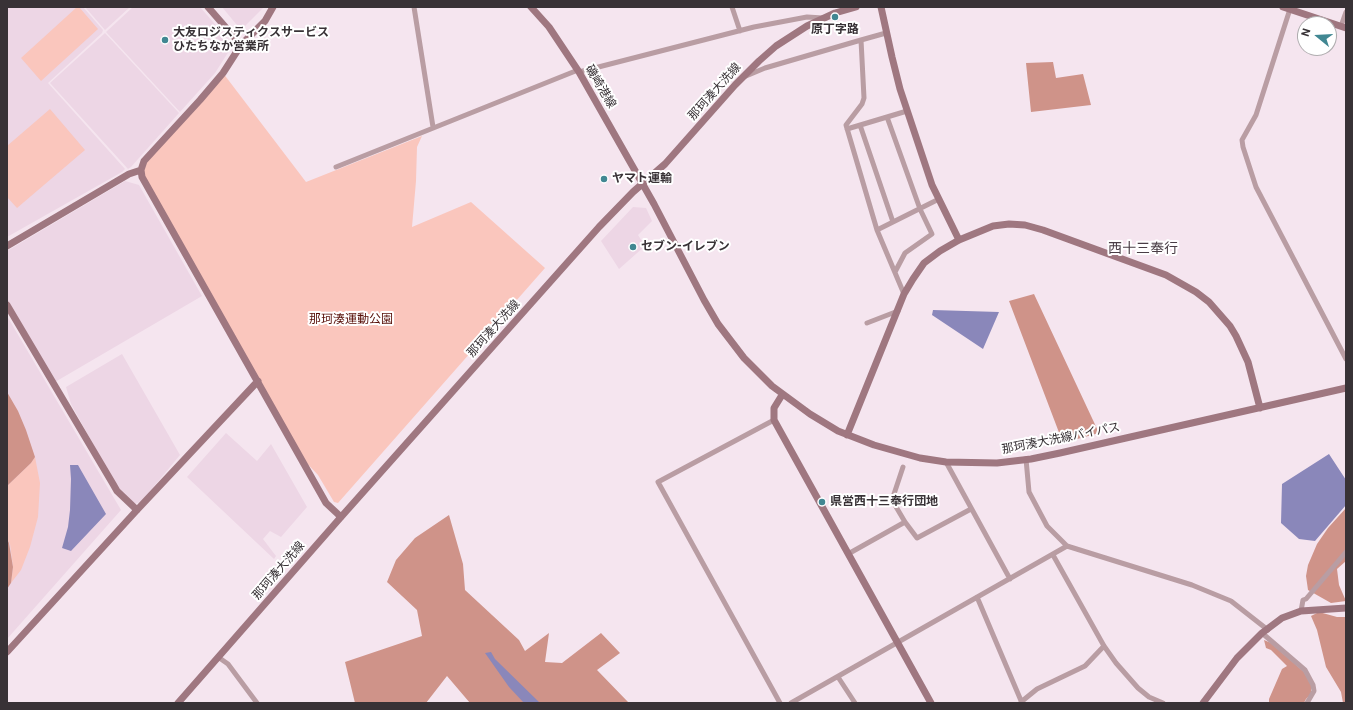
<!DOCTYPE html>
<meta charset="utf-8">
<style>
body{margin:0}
#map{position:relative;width:1353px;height:710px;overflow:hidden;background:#f5e5ef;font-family:Roboto,sans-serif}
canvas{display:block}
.frame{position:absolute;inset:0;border:8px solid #383236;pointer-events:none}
.north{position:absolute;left:1297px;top:16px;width:40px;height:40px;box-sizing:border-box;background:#fff;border:1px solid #afadaf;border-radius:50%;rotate:288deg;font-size:11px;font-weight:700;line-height:16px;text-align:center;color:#383236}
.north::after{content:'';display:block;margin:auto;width:14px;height:18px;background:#418792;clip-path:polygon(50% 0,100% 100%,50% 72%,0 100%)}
</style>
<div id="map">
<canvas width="1353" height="710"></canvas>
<div class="frame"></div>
<div class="north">N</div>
</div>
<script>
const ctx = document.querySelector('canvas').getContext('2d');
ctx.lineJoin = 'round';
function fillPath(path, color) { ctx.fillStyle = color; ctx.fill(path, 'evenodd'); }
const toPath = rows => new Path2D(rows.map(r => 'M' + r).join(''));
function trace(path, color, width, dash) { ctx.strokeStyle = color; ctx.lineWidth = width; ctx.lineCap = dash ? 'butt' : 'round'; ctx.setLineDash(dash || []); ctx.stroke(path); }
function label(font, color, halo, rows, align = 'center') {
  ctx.font = font + ' Roboto,"Noto Sans JP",sans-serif'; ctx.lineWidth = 4; ctx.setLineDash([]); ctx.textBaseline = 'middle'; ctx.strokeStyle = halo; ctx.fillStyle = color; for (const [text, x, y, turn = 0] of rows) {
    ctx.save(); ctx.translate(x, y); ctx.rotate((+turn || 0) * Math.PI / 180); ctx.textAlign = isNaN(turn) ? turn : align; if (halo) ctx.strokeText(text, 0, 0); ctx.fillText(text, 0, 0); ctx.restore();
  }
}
fillPath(toPath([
 [7,7,83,7,103,30,102,33,48,83,125,169,122,172,7,237],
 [85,7,130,7,105,30],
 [133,7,200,7,228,39,229,51,215,73,180,112,106,32],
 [222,7,264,7,241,30],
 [105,33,179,113,131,167,128,169,50,83],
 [125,181,139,185,202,296,55,382,7,299,7,251],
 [633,207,646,208,652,221,638,235,645,246,619,269,601,241],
 [7,316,121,510,7,639],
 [122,354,180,455,141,502,131,505,114,482,71,404,66,387],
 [226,433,257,461,271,444,307,507,281,537,270,531,263,539,276,556,274,559,187,477]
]), '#edd6e5');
fillPath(toPath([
 [77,7,79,7,98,29,41,81,21,58],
 [223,73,306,182,422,136,417,147,416,181,412,227,471,202,545,268,338,503,334,502,318,475,300,456,142,177,144,161],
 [50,109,85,150,17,208,7,197,7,146],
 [35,457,40,483,38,517,30,547,21,570,11,583,13,567,10,544,7,539,7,486,31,463]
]), '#fac6bd');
fillPath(toPath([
 [1053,62,1056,78,1083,74,1091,105,1031,112,1026,63],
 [1034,294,1099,433,1063,443,1009,301],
 [7,392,18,411,26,430,35,457,31,463,7,486],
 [1346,508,1346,561,1337,569,1339,585,1346,601,1331,603,1308,590,1306,576,1308,565,1317,544,1328,528],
 [449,515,463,564,465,590,519,640,525,651,549,633,545,662,562,663,601,633,620,653,597,670,629,703,470,703,447,676,426,703,355,703,345,662,422,636,417,610,387,582,396,560,415,538],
 [7,539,9,543,13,567,11,583,7,589],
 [1319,612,1337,617,1346,617,1346,703,1343,703,1341,692,1326,667,1317,630,1311,616],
 [1264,640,1271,643,1304,672,1311,685,1311,694,1306,699,1304,703,1269,703,1269,699,1282,669,1287,666,1271,650,1266,648]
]), '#cf9389');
fillPath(toPath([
 [933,310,999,312,983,349,932,315],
 [1329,454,1346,480,1346,505,1315,541,1299,539,1281,523,1282,484],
 [70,465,78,465,106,514,71,551,62,548,68,527,70,510,71,479],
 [491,652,495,659,540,703,524,703,509,687,485,653]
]), '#8a87ba');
trace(toPath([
 [414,7,433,127],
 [732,7,740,31],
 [1290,9,1256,115,1242,140,1243,147,1256,187,1346,359],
 [1341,26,1346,12],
 [886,33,861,40,864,98,862,104,846,125,877,230,904,294],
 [579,72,754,27,807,17,823,18],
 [746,76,765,68,861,40],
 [887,117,920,209,932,234,905,253,895,272],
 [860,125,893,222],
 [847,129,907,111],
 [336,167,578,70],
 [877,230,939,199],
 [867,323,898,311],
 [774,420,658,482,780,703],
 [1026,459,1029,492,1047,526,1067,546],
 [946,462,1010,579],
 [903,467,892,500,905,522],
 [848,554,905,522,917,538,971,509],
 [1053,555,1104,646,1116,663,1138,688,1149,697,1163,703],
 [977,597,1022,703],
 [1301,611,1303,600,1306,599,1346,552],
 [1262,633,1305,670,1313,685,1314,691,1307,703],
 [218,657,228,664,257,703],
 [838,677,855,703],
 [1021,702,1037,689,1085,666,1104,646],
 [791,703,1067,546,1192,585,1231,601,1268,630]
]), '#b99da3', 5);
trace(toPath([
 [208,7,241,45],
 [273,7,265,21,241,45,223,73,200,100,144,161,141,170,142,177,326,503,341,517],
 [531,7,549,27,579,72,654,204,704,300,718,324,744,358,772,386,810,414,838,431,874,445,920,458,946,462,997,463,1031,459,1060,453,1346,388],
 [881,7,892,57,900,89,932,185,959,240],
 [1283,7,1346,28],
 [7,246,129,174,141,170],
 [7,305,113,484,117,491,137,510],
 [782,395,774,408,774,420,931,703],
 [847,435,904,294,913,279,924,263,940,251,959,240,993,226,1009,224,1025,225,1043,230,1166,275,1196,292,1209,302,1230,326,1236,336,1248,362,1260,408],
 [7,652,137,510,258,381],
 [178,703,341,517,599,227,633,192,665,164,735,85,759,61,776,46,807,26,835,13,856,7],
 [1203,703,1237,658,1262,633,1282,618,1301,611,1346,608]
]), '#9f7780', 7);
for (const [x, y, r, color] of [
 [835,17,4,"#418792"],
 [165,40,4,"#418792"],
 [604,179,4,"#418792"],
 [633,247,4,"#418792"],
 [822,502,4,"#418792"]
]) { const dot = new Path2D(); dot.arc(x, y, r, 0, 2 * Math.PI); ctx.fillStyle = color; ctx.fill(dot); trace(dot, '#fff', 1.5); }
label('bold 12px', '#383236', '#fff', [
 ["原丁字路",835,30,"center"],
 ["大友ロジスティクスサービス",173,33],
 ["ひたちなか営業所",173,47],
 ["ヤマト運輸",612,179],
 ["セブン-イレブン",641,247],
 ["県営西十三奉行団地",830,502]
], 'left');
label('12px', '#383236', '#fff', [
 ["磯崎港線",600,87,59],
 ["那珂湊大洗線",715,92,-48],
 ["那珂湊大洗線",494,329,-48],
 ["那珂湊大洗線バイパス",1061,439,-11],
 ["那珂湊大洗線",279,571,-49]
]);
label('12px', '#570f08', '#fff', [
 ["那珂湊運動公園",351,320]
]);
label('14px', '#4a3e46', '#fff', [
 ["西十三奉行",1143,249]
]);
</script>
